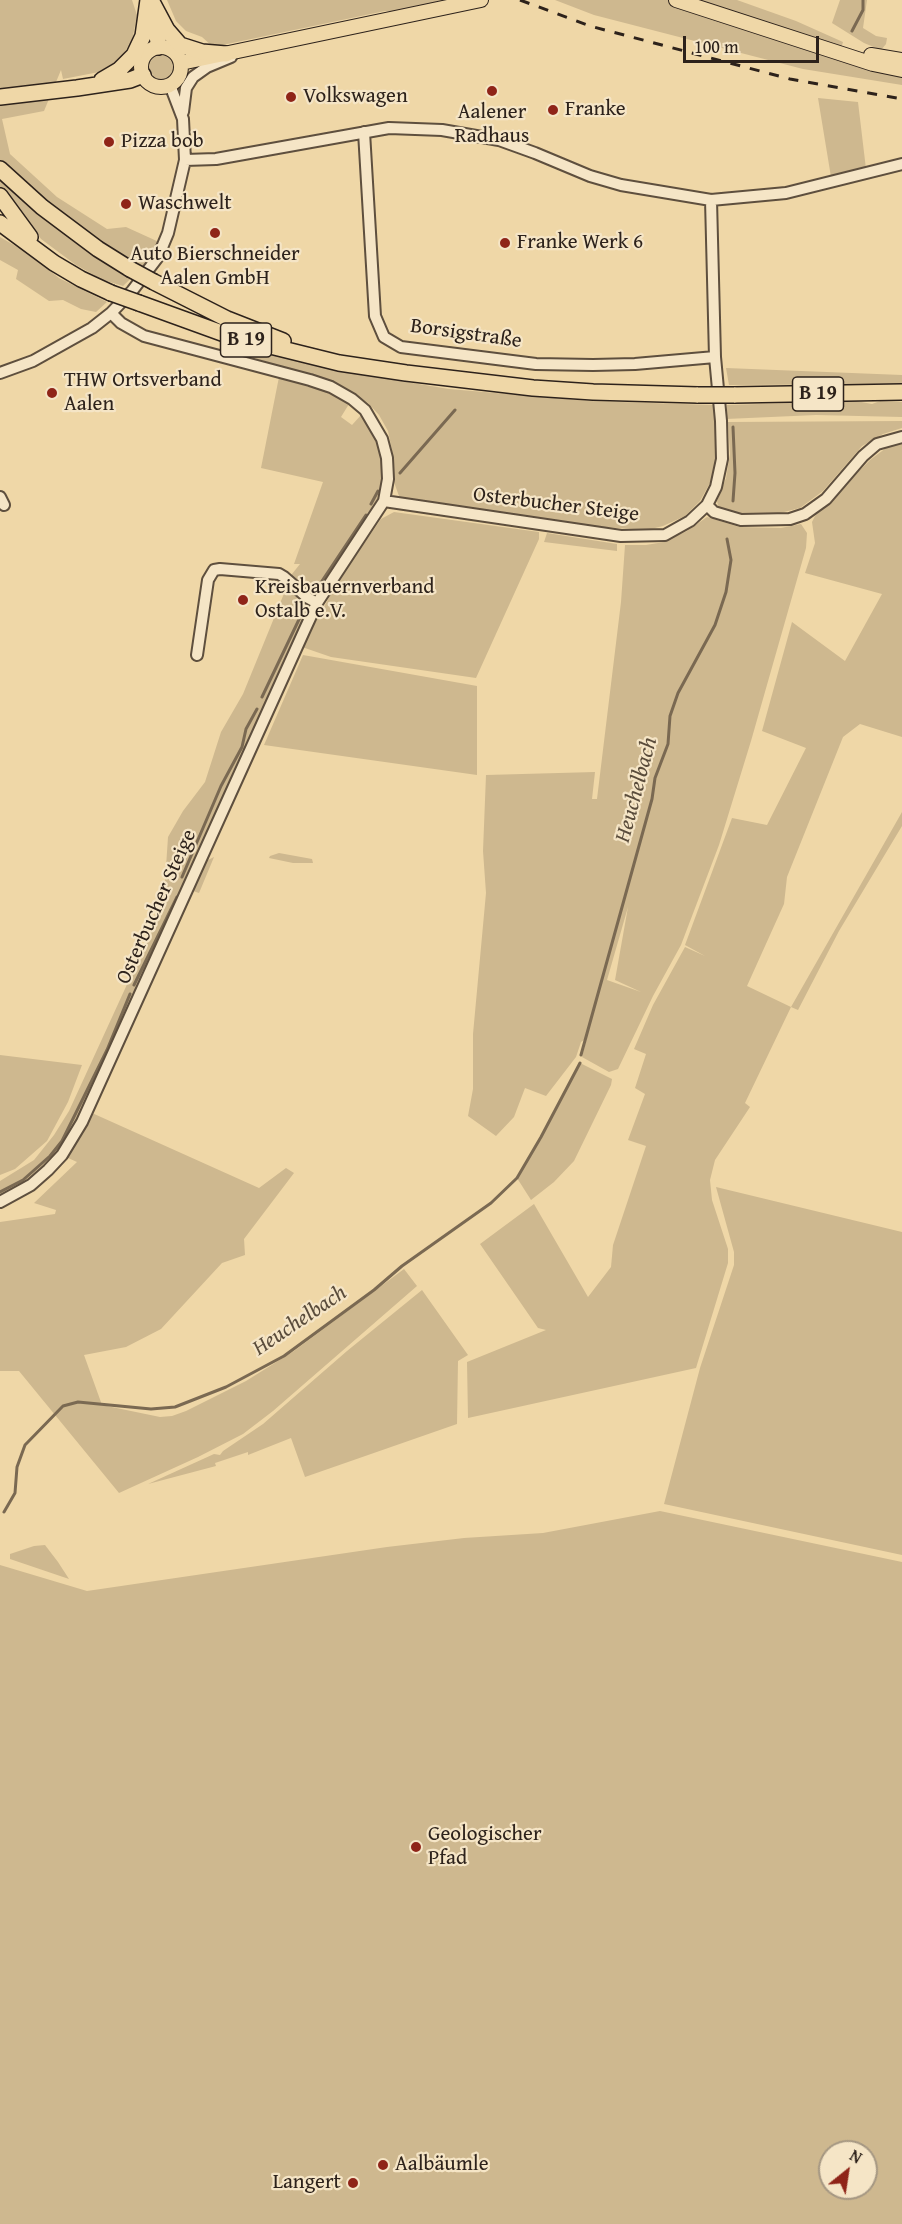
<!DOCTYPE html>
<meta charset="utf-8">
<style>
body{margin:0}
#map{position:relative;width:902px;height:2224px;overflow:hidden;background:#efd7a7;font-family:"Gentium Book Plus",serif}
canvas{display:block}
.north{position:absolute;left:818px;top:2140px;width:60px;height:60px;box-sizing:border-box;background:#f5e5c6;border:2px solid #a59782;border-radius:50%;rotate:30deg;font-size:16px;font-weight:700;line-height:24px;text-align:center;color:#2d221b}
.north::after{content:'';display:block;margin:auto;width:21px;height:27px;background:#8f2418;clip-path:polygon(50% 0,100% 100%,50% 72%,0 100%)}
.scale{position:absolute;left:683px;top:36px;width:136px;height:27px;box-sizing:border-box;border:3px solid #2d221b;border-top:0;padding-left:8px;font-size:18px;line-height:21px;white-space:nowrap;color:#2d221b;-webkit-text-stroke:4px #f5e5c6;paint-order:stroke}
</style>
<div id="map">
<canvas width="902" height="2224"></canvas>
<div class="north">N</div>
<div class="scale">100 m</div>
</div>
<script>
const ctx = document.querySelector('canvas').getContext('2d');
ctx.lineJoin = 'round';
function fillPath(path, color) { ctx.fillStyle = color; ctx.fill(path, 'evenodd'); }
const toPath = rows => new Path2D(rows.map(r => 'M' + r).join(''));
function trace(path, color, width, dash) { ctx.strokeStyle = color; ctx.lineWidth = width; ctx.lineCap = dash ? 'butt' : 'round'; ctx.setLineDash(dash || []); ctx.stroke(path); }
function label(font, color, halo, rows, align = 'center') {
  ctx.font = font + ' "Gentium Book Plus",serif'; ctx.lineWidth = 4.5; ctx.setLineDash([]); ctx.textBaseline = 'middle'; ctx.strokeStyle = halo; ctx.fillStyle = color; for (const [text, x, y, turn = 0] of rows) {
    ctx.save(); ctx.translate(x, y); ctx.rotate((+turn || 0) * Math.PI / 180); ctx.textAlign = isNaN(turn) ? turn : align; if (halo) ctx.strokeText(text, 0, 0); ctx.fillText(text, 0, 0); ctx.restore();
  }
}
fillPath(toPath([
 [0,0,132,0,137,15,132,41,119,60,99,72,63,79,61,70,44,111,2,119,10,154,57,197,107,229,126,227,159,242,149,261,123,286,103,280,76,265,41,239,20,209,0,203],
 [167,0,450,0,406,11,385,11,213,47,202,37,186,31,176,21],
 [555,0,737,0,796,21,843,42,838,58,902,78,902,85,803,69,594,15],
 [840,0,867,0,863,28,876,36,887,38,886,44,881,50,864,43,832,23],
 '147 67a14 14 0 1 1 28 0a14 14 0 1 1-28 0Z',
 [818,98,858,102,866,169,831,177],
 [0,237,26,252,59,278,107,302,96,312,81,309,63,300,49,301,16,279,18,270,0,260],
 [240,346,352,373,449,389,590,401,714,405,717,458,711,481,700,501,685,516,663,526,647,530,603,527,400,499,394,482,392,450,388,431,379,415,368,403,333,382,254,358,240,352],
 [726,368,902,375,902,384,729,385],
 [279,377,313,386,332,394,349,404,341,417,352,425,362,414,373,432,380,450,384,479,381,497,365,525,317,593,303,621,74,1126,60,1149,46,1165,29,1179,0,1196,0,1181,34,1160,54,1135,69,1111,146,943,165,882,168,837,183,811,205,782,221,732,243,694,292,574,300,564,294,564,323,482,261,468],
 [856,401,872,404,880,401,902,402,902,417,816,415,726,419,727,405],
 [902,421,902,428,883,434,862,446,823,491,800,508,780,513,757,515,735,513,722,509,718,506,717,501,726,478,730,454,728,422],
 [902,443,902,737,860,724,843,737,787,877,784,904,747,986,791,1007,902,812,902,826,839,931,798,1010,791,1007,745,1103,750,1107,715,1160,710,1180,712,1200,728,1249,728,1263,696,1368,468,1418,467,1362,546,1330,538,1328,480,1244,534,1204,588,1297,611,1267,613,1245,646,1146,628,1140,645,1094,635,1088,646,1054,634,1049,653,1005,685,947,705,956,685,945,732,818,767,825,806,748,762,731,792,622,845,661,882,594,805,573,815,543,812,522,815,516,870,460,890,445],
 [394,512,539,532,539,539,476,678,331,657,302,647,337,583,381,519],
 [707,517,739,527,781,528,801,524,807,533,806,548,751,741,719,845,681,945,653,996,618,1069,609,1072,582,1057,587,1038,581,1042,576,1057,546,1096,525,1088,514,1117,496,1136,468,1116,473,1089,473,1034,486,893,483,851,486,775,595,772,592,799,597,799,621,602,625,545,646,545,664,542,687,531],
 [628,907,615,980,641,992,607,980],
 [547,533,617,544,617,551,544,542],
 [303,655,477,686,477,775,264,745],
 [279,853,312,859,313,863,293,863,269,858,270,856],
 [214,857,199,893,193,891,206,861],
 [0,1055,82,1065,68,1102,47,1141,15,1169,0,1175],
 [580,1063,612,1079,611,1085,574,1161,554,1182,531,1200,517,1178,541,1137],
 [92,1113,259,1188,286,1168,294,1173,244,1239,245,1255,222,1263,161,1329,126,1347,84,1355,102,1405,160,1417,172,1416,186,1411,246,1381,294,1351,404,1269,417,1286,273,1411,243,1434,198,1457,119,1493,19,1371,0,1371,0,1222,55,1214,56,1210,34,1203,77,1162,66,1157],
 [716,1187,902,1232,902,1555,664,1504,700,1368,734,1265,734,1252],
 [422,1290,468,1355,458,1361,457,1424,305,1477,291,1438,248,1455,248,1452,215,1463,216,1466,148,1484,214,1454,220,1455,223,1451,263,1424,347,1351],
 [660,1511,902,1562,902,2224,0,2224,0,1565,87,1591,387,1547,464,1538,543,1533],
 [830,2152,866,2152,866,2188,830,2188],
 [45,1545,58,1562,69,1579,10,1559,10,1554,34,1546]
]), '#ceb88f');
trace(toPath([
 [852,31,863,10,863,0],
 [400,473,455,410],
 [733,501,735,473,733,427],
 [371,504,378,491],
 [314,593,366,515],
 [262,697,304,609],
 [182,877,221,786,242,747,246,729,257,709],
 [134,985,177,897],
 [581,1055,652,799,655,778,668,744,670,716,678,693,715,625,726,592,731,560,727,539],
 [0,1192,23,1180,50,1156,62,1141,107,1050,130,994],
 [4,1512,15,1493,17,1467,25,1445,63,1406,78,1402,151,1409,175,1407,226,1387,284,1356,374,1290,402,1266,491,1203,517,1178,541,1137,580,1063]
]), '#7a6952', 3);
const minor = toPath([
 [183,112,186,88,193,77,207,67,231,57],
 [364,132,375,316,384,337,401,347,536,364,593,365,635,364,715,357],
 [185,160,216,159,389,128,442,130,499,140,535,153,590,176,621,185,711,200,786,193,902,164],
 [0,373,33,361,92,328,111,313,132,291,158,257,168,233,185,160,183,119,170,85],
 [0,497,4,505],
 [384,501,621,536,665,535,690,521,707,505,716,487,722,459,721,421,715,357,711,200],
 [707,505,714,512,741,520,790,519,805,514,826,499,863,456,877,444,902,437],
 [197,655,208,580,214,570,220,569,279,574,284,577,308,598,317,603],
 [0,1202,31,1185,48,1170,62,1155,82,1122,305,629,317,603,384,501,388,479,387,458,382,439,365,410,352,399,331,387,310,380,144,336,121,323,111,313]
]);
const major = toPath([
 [676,0,873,64,902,70],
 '141 67a20 20 0 1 1 40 0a20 20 0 1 1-40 0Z',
 [871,55,902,60],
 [181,63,481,0]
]);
const highway = toPath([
 [151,0,167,30,180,45,202,52,226,54],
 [153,15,159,47],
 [102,80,119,70,134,55,143,36,148,0],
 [0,97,77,88,130,80,143,75],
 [0,169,42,207,98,249,130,269],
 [0,196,30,237],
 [0,223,54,263,81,279,111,293],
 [154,282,227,319,283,341],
 [139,303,230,336,339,363,406,373,533,388,593,392,698,395],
 [734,395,902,392]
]);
trace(minor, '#5e4f3e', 14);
trace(major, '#2d221b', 16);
trace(highway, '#2d221b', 18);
trace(minor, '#f5e5c6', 10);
trace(major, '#efd7a7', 14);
trace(highway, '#efd7a7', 15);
trace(toPath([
 [520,0,590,26,790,79,902,99]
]), '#2d221b', 3, [10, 10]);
const highwayBridge = toPath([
 [130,269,154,282],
 [111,293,139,303],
 [698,395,734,395]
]);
trace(highwayBridge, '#2d221b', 18, []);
trace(highwayBridge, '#efd7a7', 15);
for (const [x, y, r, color] of [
 [492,91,6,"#8f2418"],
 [291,97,6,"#8f2418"],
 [553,110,6,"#8f2418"],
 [109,142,6,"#8f2418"],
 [126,204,6,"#8f2418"],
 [215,233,6,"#8f2418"],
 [505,243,6,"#8f2418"],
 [52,393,6,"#8f2418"],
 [243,600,6,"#8f2418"],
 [416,1847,6,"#8f2418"],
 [383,2165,6,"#8f2418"],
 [353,2183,6,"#8f2418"]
]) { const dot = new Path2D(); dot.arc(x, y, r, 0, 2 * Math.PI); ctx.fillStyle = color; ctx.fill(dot); trace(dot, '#f5e5c6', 2); }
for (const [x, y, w] of [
 [246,340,51],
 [818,394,51]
]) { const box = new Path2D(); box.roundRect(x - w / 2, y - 17, w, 34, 4.5); ctx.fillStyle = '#f5e5c6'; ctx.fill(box); trace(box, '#2d221b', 1.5); }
label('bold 20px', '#2d221b', null, [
 ["B 19",246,340],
 ["B 19",818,394]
]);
label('21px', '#2d221b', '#f5e5c6', [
 ["Volkswagen",303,97],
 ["Franke",565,110],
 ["Aalener",492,113,"center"],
 ["Radhaus",492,137,"center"],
 ["Pizza bob",121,142],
 ["Waschwelt",138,204],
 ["Franke Werk 6",517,243],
 ["Auto Bierschneider",215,255,"center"],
 ["Aalen GmbH",215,279,"center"],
 ["THW Ortsverband",64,381],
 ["Aalen",64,405],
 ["Kreisbauernverband",255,588],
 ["Ostalb e.V.",255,612],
 ["Geologischer",428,1835],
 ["Pfad",428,1859],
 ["Aalbäumle",395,2165],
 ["Langert",341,2183,"right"]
], 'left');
label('21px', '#2d221b', '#f5e5c6', [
 ["Borsigstraße",466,334,8],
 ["Osterbucher Steige",556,505,7],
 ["Osterbucher Steige",157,907,-66]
]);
label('italic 22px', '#5a4c3b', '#f5e5c6', [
 ["Heuchelbach",637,790,-75],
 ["Heuchelbach",300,1321,-34]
]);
</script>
